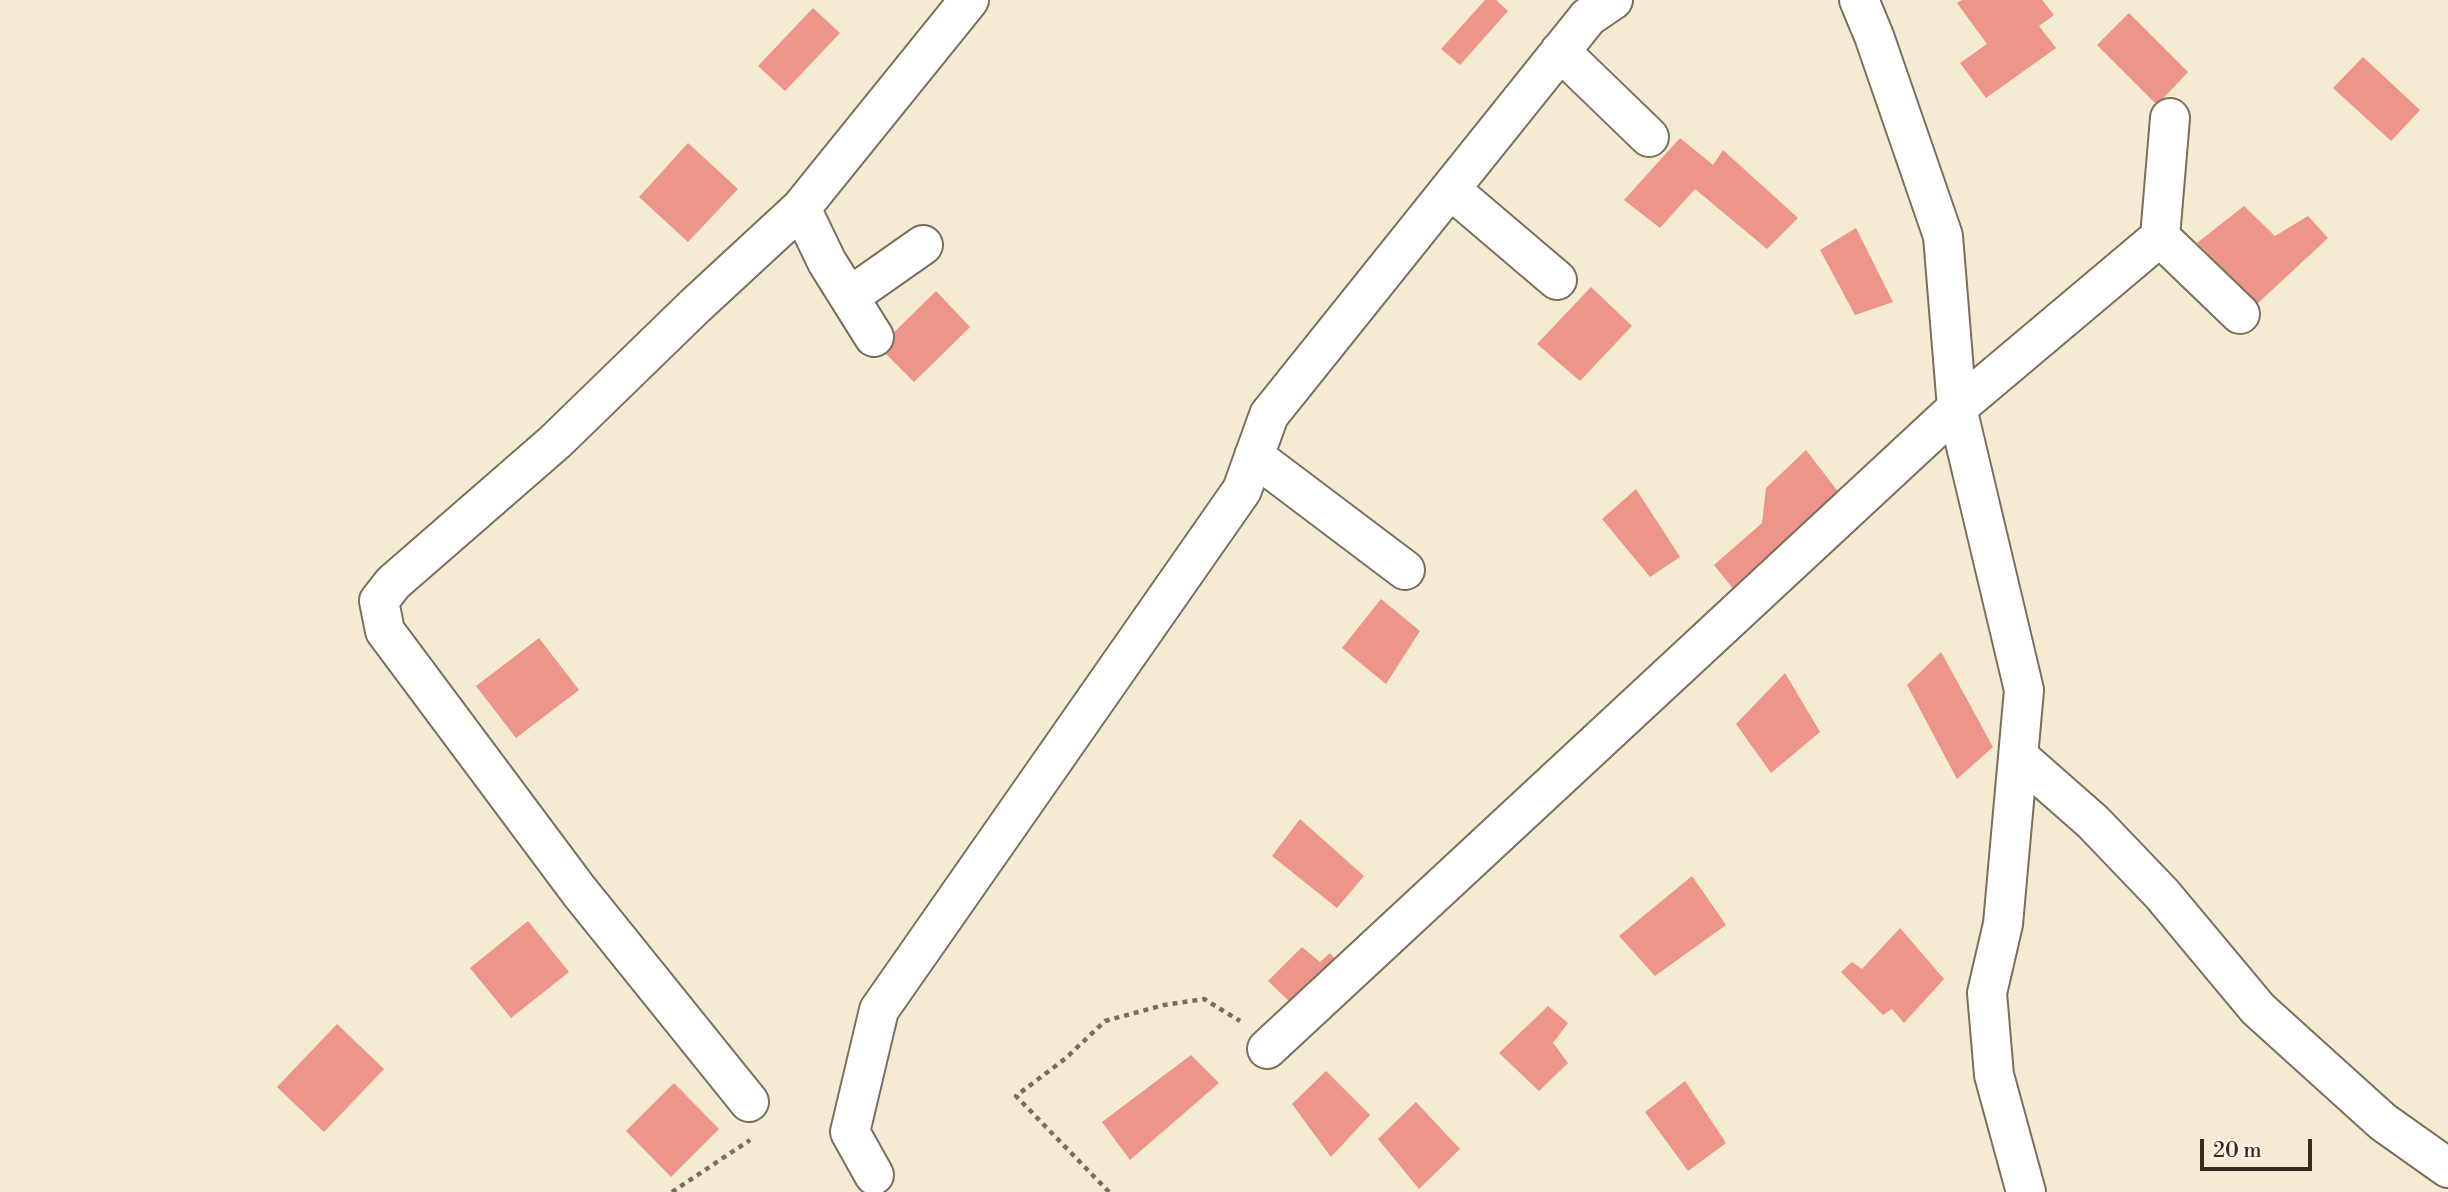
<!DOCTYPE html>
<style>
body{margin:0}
#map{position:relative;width:2448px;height:1192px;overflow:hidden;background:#f4ebd2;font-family:"Libre Bodoni",serif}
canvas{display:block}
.scale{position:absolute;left:2200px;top:1139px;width:112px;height:32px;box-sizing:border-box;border:4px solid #3b2a1e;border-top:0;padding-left:9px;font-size:21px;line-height:24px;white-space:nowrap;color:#3b2a1e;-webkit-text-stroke:5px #fcf5e5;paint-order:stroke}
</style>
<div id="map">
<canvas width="2448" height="1192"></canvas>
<div class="scale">20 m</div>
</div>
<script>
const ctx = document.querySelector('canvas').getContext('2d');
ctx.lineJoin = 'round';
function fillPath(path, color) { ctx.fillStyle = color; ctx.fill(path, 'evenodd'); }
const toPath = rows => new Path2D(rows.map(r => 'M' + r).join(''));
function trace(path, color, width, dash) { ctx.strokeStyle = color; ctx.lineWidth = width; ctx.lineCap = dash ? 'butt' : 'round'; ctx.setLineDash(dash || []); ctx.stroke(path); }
fillPath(toPath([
 [1485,0,1496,0,1508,11,1460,65,1441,49],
 [1962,0,2042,0,2054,15,2039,26,2056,48,1986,98,1960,63,1987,44,1957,3],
 [813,8,840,33,785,91,758,66],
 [2129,13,2188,72,2157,105,2097,45],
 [2363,57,2420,110,2391,141,2333,88],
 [1680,138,1713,165,1723,150,1798,218,1767,249,1695,189,1660,228,1624,200],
 [688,143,738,189,688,242,639,197],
 [2244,206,2275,236,2308,216,2328,238,2257,304,2197,243],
 [1856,228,1893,302,1855,315,1820,250],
 [1591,287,1632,326,1580,381,1537,344],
 [936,291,970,327,914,382,879,347],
 [1806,450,1846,502,1739,596,1714,565,1762,523,1766,488],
 [1636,489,1680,557,1650,577,1602,519],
 [1381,599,1420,631,1386,684,1342,648],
 [539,638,579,690,516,738,476,686],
 [1941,652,1993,747,1957,779,1907,685],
 [1785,673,1820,732,1771,773,1736,724],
 [1300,819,1364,876,1337,908,1272,856],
 [1692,876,1726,925,1655,976,1619,936],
 [528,921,569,972,511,1018,470,968],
 [1900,928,1944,979,1904,1023,1892,1009,1883,1015,1841,972,1852,962,1862,969],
 [1302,947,1320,962,1330,953,1341,966,1290,1002,1268,981],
 [1548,1006,1568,1023,1553,1043,1568,1063,1539,1091,1499,1053],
 [337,1024,384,1069,324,1132,277,1087],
 [1191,1055,1219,1083,1130,1160,1102,1122],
 [1326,1071,1370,1115,1331,1157,1292,1104],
 [1685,1081,1726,1143,1688,1171,1645,1112],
 [674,1083,719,1129,671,1177,626,1131],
 [1416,1102,1460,1149,1419,1189,1378,1139]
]), '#ec9588');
const minor = toPath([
 [1859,0,1874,36,1943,236,1957,408,2024,690,2003,924,1987,993,1994,1075,2026,1192],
 [1560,51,1649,137],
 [1450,189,1557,280],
 [801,208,827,262,874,337],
 [2160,237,2240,314],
 [849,297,923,245],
 [1254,456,1405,570],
 [2018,756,2093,822,2162,894,2258,1009,2383,1122,2448,1168],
 [1267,1049,1957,408,2160,237,2170,118],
 [749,1102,579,891,385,631,379,601,393,583,555,442,695,306,801,208,969,0],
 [874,1175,850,1132,879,1010,1242,490,1269,415,1588,17,1613,0]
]);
trace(minor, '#7c6e5d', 42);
trace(toPath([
 [672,1192,750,1140],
 [1109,1192,1016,1096,1066,1058,1105,1021,1164,1005,1204,999,1240,1021]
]), '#7c6e5d', 4.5, [5, 5]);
trace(minor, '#fff', 38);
</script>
